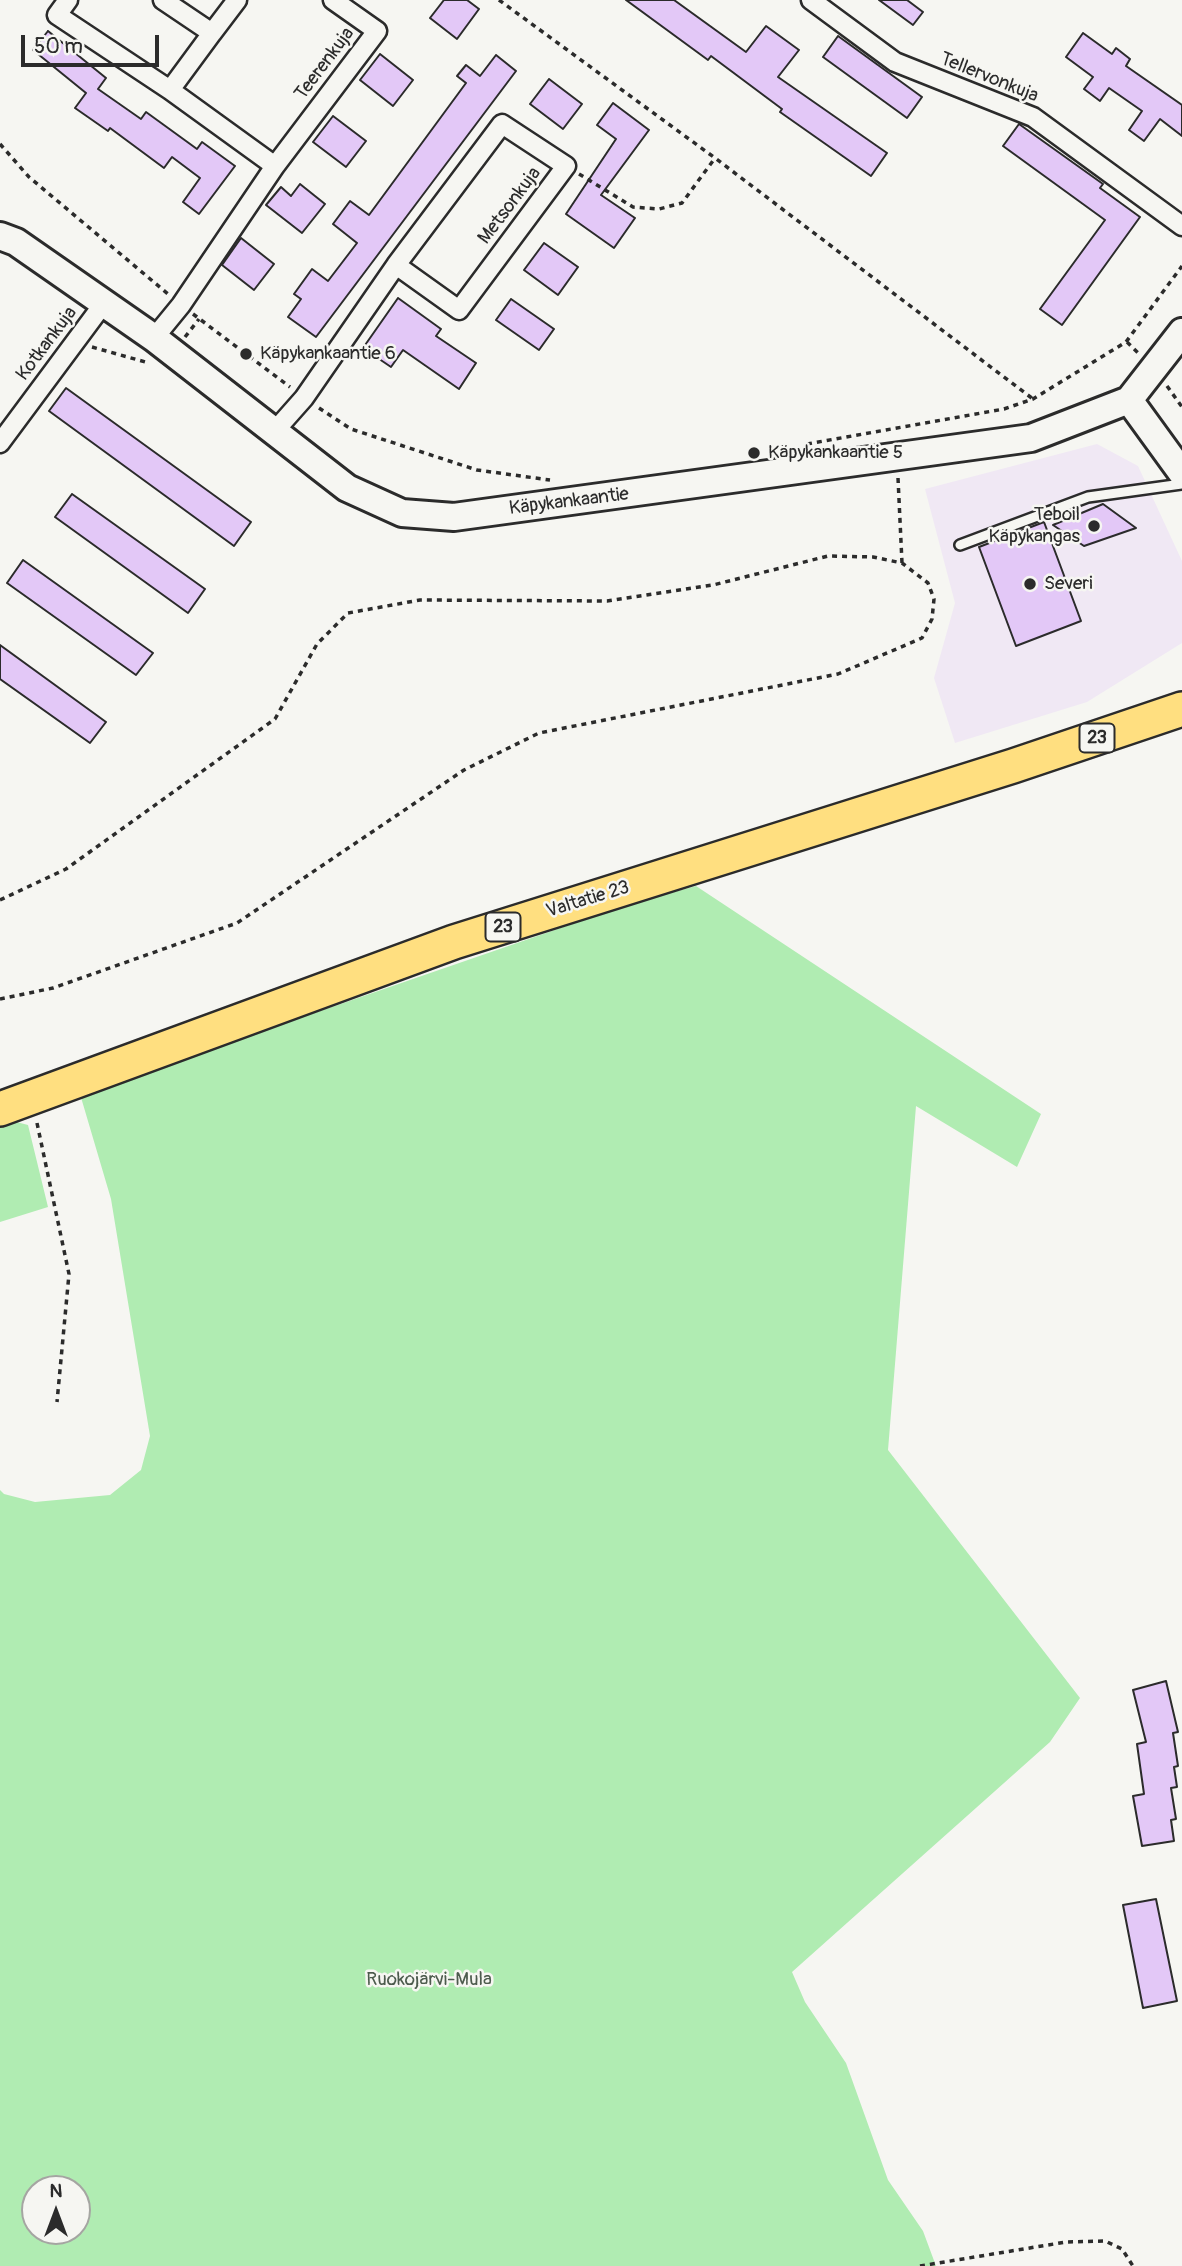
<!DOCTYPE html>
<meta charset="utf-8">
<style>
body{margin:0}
#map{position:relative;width:1182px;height:2266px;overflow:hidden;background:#f6f6f2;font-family:Pangolin,sans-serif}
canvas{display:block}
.north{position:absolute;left:21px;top:2175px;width:70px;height:70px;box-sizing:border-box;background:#f6f6f2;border:2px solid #a5a5a2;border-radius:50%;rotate:0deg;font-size:19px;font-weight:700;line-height:28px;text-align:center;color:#2b2b2b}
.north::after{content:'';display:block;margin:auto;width:24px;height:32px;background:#2b2b2b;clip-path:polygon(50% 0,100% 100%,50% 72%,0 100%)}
.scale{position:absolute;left:21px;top:35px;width:138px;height:32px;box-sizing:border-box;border:4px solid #2b2b2b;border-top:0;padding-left:9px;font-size:21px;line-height:24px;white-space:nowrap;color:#2b2b2b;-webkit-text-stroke:5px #f6f6f2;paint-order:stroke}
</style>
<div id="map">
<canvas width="1182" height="2266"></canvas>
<div class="north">N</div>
<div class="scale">50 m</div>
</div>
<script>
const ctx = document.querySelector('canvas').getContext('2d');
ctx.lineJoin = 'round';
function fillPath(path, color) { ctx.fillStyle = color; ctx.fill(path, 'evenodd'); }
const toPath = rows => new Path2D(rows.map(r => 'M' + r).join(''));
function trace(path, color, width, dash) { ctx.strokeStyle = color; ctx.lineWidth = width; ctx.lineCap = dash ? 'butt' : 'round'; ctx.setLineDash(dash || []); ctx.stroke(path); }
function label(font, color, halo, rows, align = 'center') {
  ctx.font = font + ' Pangolin,sans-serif'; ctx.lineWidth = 5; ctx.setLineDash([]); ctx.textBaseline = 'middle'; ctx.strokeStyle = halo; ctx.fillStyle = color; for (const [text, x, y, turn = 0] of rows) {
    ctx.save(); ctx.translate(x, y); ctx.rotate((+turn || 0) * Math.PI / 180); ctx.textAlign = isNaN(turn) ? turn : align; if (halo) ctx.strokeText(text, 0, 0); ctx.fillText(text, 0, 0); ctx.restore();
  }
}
fillPath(toPath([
 [1097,444,1138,466,1182,561,1182,643,1087,702,955,743,934,678,955,603,925,489]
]), '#f0e8f4');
fillPath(toPath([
 [696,886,1041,1114,1017,1167,916,1106,888,1450,1080,1698,1050,1742,792,1972,805,2002,846,2063,888,2180,923,2231,936,2266,0,2266,0,1490,4,1494,35,1502,110,1495,141,1470,150,1436,111,1199,80,1094,630,904],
 [35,2189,77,2189,77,2231,35,2231],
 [9,1120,28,1125,48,1207,0,1222,0,1123]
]), '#b0ecb2');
const building = toPath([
 [444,0,467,0,479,9,457,39,430,18,444,0],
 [626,0,674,0,746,52,766,26,799,50,778,77,887,153,871,176,780,112,782,109,711,56,708,60,626,0],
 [879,0,907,0,923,12,913,25,879,0],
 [48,31,106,78,98,89,141,119,146,112,197,149,202,142,235,166,199,214,183,202,200,178,172,157,164,168,110,128,108,131,75,108,86,93,33,50,48,31],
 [1083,33,1112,54,1116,48,1130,59,1126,66,1182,105,1182,136,1160,119,1144,141,1129,130,1142,111,1109,88,1100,101,1084,89,1093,77,1066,57,1083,33],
 [838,36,922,97,907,118,823,57,838,36],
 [380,54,413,80,393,106,360,80,380,54],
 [496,55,516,71,316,337,288,317,301,299,294,294,312,269,328,281,357,243,333,224,350,201,369,215,466,83,457,76,466,65,480,76,496,55],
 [549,79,582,104,563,129,530,104,549,79],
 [613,103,649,130,601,195,635,218,614,248,566,214,616,139,597,125,613,103],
 [333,116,366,141,346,167,313,142,333,116],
 [1019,124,1103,184,1100,188,1140,217,1062,325,1040,309,1105,220,1003,146,1019,124],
 [300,184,325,204,302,233,266,205,281,187,291,196,300,184],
 [241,238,274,264,254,290,222,265,241,238],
 [544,243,578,267,558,295,524,270,544,243],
 [398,298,441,329,436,336,476,363,459,389,403,350,391,367,363,348,398,298],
 [511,299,554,329,539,350,496,320,511,299],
 [66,388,251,522,234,546,49,411,66,388],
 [72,494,205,589,188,613,55,517,72,494],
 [1103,504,1136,528,1084,546,1053,525,1103,504],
 [1044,522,1081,621,1016,646,979,547,1044,522],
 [23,560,153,653,136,675,7,583,23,560],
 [0,645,106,722,90,743,0,679,0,645],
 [1166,1681,1178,1732,1173,1733,1178,1766,1174,1767,1177,1787,1171,1788,1176,1819,1171,1820,1174,1841,1142,1846,1133,1796,1144,1794,1137,1744,1146,1742,1133,1690,1166,1681],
 [1156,1899,1177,2001,1143,2008,1123,1905,1156,1899]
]);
fillPath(building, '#e3c8f7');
trace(building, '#2b2b2b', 2);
const lane = toPath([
 [960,545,1088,497,1182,484]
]);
const street = toPath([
 [68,0,57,15,170,90,275,166],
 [163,0,212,33,237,0],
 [811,0,895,62,1033,117,1182,226],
 [170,90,212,33],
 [154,338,181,305,275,166,377,31,333,0],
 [273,433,304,398,396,265,502,124,566,166,459,310,396,265],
 [0,443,104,303]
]);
const secondary = toPath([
 [0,236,16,242,154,338,347,488,402,513,454,517,1031,438,1129,400,1182,332],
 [1129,400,1182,473]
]);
const highway = toPath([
 [0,1109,454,942,1013,766,1182,709]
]);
trace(lane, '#2b2b2b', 14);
trace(street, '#2b2b2b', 23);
trace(secondary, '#2b2b2b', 32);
trace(highway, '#2b2b2b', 38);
trace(toPath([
 [499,0,715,158,1033,399],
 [0,144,29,177,168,294],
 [579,174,633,207,659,209,682,203,715,158],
 [193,314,290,387],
 [185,337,199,319],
 [1127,342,1139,354],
 [92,347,149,363],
 [1167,386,1182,407],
 [319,408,351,429,477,470,550,480],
 [807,444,1004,409,1033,399,1126,342,1182,266],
 [898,478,902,563],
 [0,900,66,869,275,719,317,644,348,613,420,600,607,601,713,585,828,556,873,557,902,563,928,583,934,599,932,619,922,638,838,674,539,733,464,770,237,923,53,988,0,999],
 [37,1123,69,1274,57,1402],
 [920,2266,1066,2242,1105,2241,1122,2249,1133,2266]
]), '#2b2b2b', 3.5, [5, 5]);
trace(lane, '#f6f6f2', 9);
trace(street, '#f6f6f2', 18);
trace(secondary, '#f6f6f2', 26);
trace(highway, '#ffdf80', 33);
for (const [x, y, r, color] of [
 [246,354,7,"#2b2b2b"],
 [754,453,7,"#2b2b2b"],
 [1094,526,7,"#2b2b2b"],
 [1030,584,7,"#2b2b2b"]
]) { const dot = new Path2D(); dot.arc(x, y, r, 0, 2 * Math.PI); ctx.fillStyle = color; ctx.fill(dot); trace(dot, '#f6f6f2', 2.5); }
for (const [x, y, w] of [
 [1097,738,35],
 [503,927,35]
]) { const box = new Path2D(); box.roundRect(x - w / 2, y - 14.5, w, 29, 5); ctx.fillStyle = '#f6f6f2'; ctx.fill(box); trace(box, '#2b2b2b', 2); }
label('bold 18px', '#2b2b2b', null, [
 ["23",1097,738],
 ["23",503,927]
]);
label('19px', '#2b2b2b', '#f6f6f2', [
 ["Teerenkuja",325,64,-53],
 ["Tellervonkuja",989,78,22],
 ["Metsonkuja",510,206,-53],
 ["Kotkankuja",47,344,-53],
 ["Käpykankaantie",569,502,-7],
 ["Valtatie 23",588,900,-17]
]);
label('19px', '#2b2b2b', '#f6f6f2', [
 ["Käpykankaantie 6",260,354],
 ["Käpykankaantie 5",768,453],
 ["Teboil",1080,515,"right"],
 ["Käpykangas",1080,537,"right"],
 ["Severi",1044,584]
], 'left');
label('19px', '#4c5b4d', '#f6f6f2', [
 ["Ruokojärvi-Mula",429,1980]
]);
</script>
